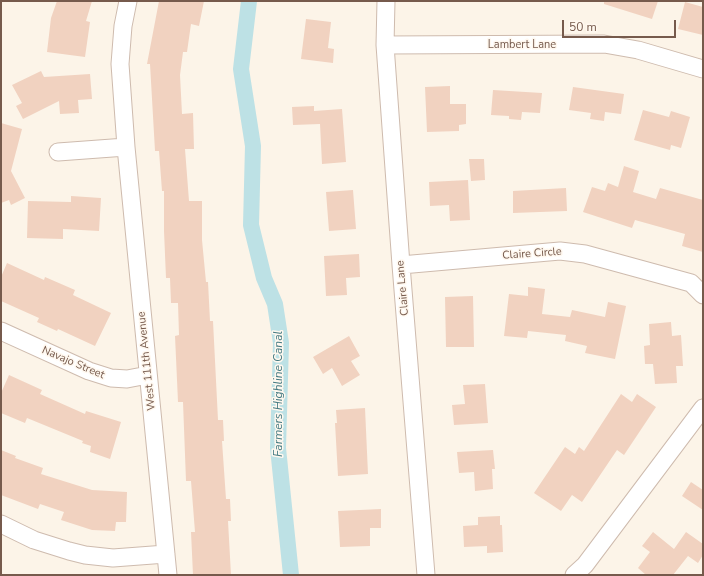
<!DOCTYPE html>
<style>
body{margin:0}
#map{position:relative;width:704px;height:576px;overflow:hidden;background:#fcf4e8;font-family:"Nunito Sans",sans-serif}
canvas{display:block}
.frame{position:absolute;inset:0;border:2px solid #765a4c;pointer-events:none}
.scale{position:absolute;left:562px;top:20px;width:114px;height:18px;box-sizing:border-box;border:2px solid #765a4c;border-top:0;padding-left:5px;font-size:12px;line-height:14px;white-space:nowrap;color:#765a4c;-webkit-text-stroke:3px #fff8ef;paint-order:stroke}
</style>
<div id="map">
<canvas width="704" height="576"></canvas>
<div class="frame"></div>
<div class="scale">50 m</div>
</div>
<script>
const ctx = document.querySelector('canvas').getContext('2d');
ctx.lineJoin = 'round';
const toPath = rows => new Path2D(rows.map(r => 'M' + r).join(''));
function trace(path, color, width, dash) { ctx.strokeStyle = color; ctx.lineWidth = width; ctx.lineCap = dash ? 'butt' : 'round'; ctx.setLineDash(dash || []); ctx.stroke(path); }
function fillPath(path, color) { ctx.fillStyle = color; ctx.fill(path, 'evenodd'); }
function label(font, color, halo, rows, align = 'center') {
  ctx.font = font + ' "Nunito Sans",sans-serif'; ctx.lineWidth = 3; ctx.setLineDash([]); ctx.textBaseline = 'middle'; ctx.strokeStyle = halo; ctx.fillStyle = color; for (const [text, x, y, turn = 0] of rows) {
    ctx.save(); ctx.translate(x, y); ctx.rotate((+turn || 0) * Math.PI / 180); ctx.textAlign = isNaN(turn) ? turn : align; if (halo) ctx.strokeText(text, 0, 0); ctx.fillText(text, 0, 0); ctx.restore();
  }
}
trace(toPath([
 [249,1,241,69,253,146,251,225,264,278,275,304,281,343,278,448,291,575]
]), '#bde1e5', 16);
fillPath(toPath([
 [57,1,92,1,86,21,90,22,85,57,47,52,51,18],
 [159,1,204,1,199,26,191,24,187,52,183,52,180,75,182,114,193,113,194,149,185,149,189,201,202,201,202,240,206,282,208,282,210,321,213,321,218,420,223,420,224,441,222,441,226,499,230,499,231,521,228,521,231,575,193,575,191,532,195,532,191,481,186,481,183,402,178,402,175,336,179,335,178,303,171,303,170,278,166,278,164,231,164,191,162,191,159,151,155,151,150,64,147,64],
 [604,1,658,1,652,19,604,4],
 [685,2,703,7,703,35,678,29],
 [306,19,331,22,328,48,334,49,333,63,301,59],
 [41,71,44,77,90,74,92,99,78,100,79,113,60,114,59,101,23,119,16,106,22,103,12,85],
 [450,86,450,104,466,104,466,124,459,125,459,131,427,132,425,87],
 [573,87,624,94,621,114,605,112,604,121,590,119,591,113,569,110],
 [493,90,542,93,540,113,522,112,521,120,509,119,509,116,491,115],
 [314,106,314,111,342,109,346,162,322,164,320,124,293,125,292,107],
 [643,110,669,117,671,111,690,117,681,148,671,145,670,150,634,140],
 [1,123,22,129,11,171,25,198,11,205,9,200,1,203],
 [469,159,484,159,485,180,471,181],
 [624,166,639,171,633,192,656,199,660,188,703,200,703,252,682,246,685,234,635,220,632,228,583,212,592,187,605,191,608,183,618,187],
 [468,180,470,220,450,221,449,205,430,206,429,182],
 [566,188,567,211,513,213,513,191],
 [353,190,356,229,329,231,326,192],
 [71,196,101,198,99,231,63,229,63,239,27,238,28,201,71,202],
 [359,254,360,277,346,278,347,295,326,296,324,256],
 [7,263,44,280,45,277,75,290,73,295,111,313,95,346,58,329,57,331,37,322,39,318,1,301,1,277],
 [528,287,545,289,542,314,570,317,572,310,605,317,608,302,626,306,615,359,585,353,587,346,565,341,566,335,528,331,527,338,504,336,509,294,528,296],
 [473,296,474,347,446,347,445,297],
 [671,322,672,336,681,335,683,366,676,366,677,383,655,384,653,364,645,364,644,346,650,345,649,324],
 [349,336,360,356,351,361,360,375,342,386,332,368,323,374,313,357],
 [9,375,42,390,40,394,85,414,86,411,121,422,110,459,90,452,91,446,82,443,83,441,27,418,25,423,1,413,1,393],
 [485,384,488,423,454,425,452,405,465,404,463,385],
 [621,394,632,402,637,394,656,407,624,455,617,450,582,502,572,495,561,511,534,493,565,447,575,454,579,447,584,451],
 [365,408,368,474,338,476,335,423,337,423,336,410],
 [1,450,16,456,15,458,43,468,41,474,92,490,127,492,126,522,116,522,115,531,92,530,61,520,64,512,40,504,38,509,1,495],
 [493,450,495,469,492,469,493,489,475,491,474,472,459,473,457,452],
 [691,482,703,490,703,510,682,496],
 [381,509,381,528,370,528,370,546,340,547,338,511],
 [500,516,500,525,502,525,503,552,487,553,487,546,464,547,463,526,478,525,478,517],
 [653,532,674,549,686,532,703,544,703,555,698,563,688,556,673,575,646,575,638,568,650,552,642,546]
]), '#f1d2c0');
const street = toPath([
 [128,1,123,26,120,64,126,147,168,575],
 [386,1,385,45,401,265,426,575],
 [385,45,604,44,638,50,703,69],
 [58,152,126,147],
 [401,265,560,251,585,254,691,283,703,295],
 [1,331,89,371,111,378,127,379,148,375],
 [1,524,34,540,69,551,85,555,113,558,166,554],
 [574,575,585,565,703,408]
]);
trace(street, '#cebbae', 19);
trace(street, '#fff', 17);
label('11px', '#765a4c', '#fff8ef', [
 ["Lambert Lane",522,45],
 ["Claire Circle",532,254,-4],
 ["Claire Lane",403,288,-95],
 ["West 111th Avenue",147,361,-96],
 ["Navajo Street",73,363,23]
]);
label('italic 12px', '#437981', '#fff8ef', [
 ["Farmers Highline Canal",279,394,-90]
]);
</script>
